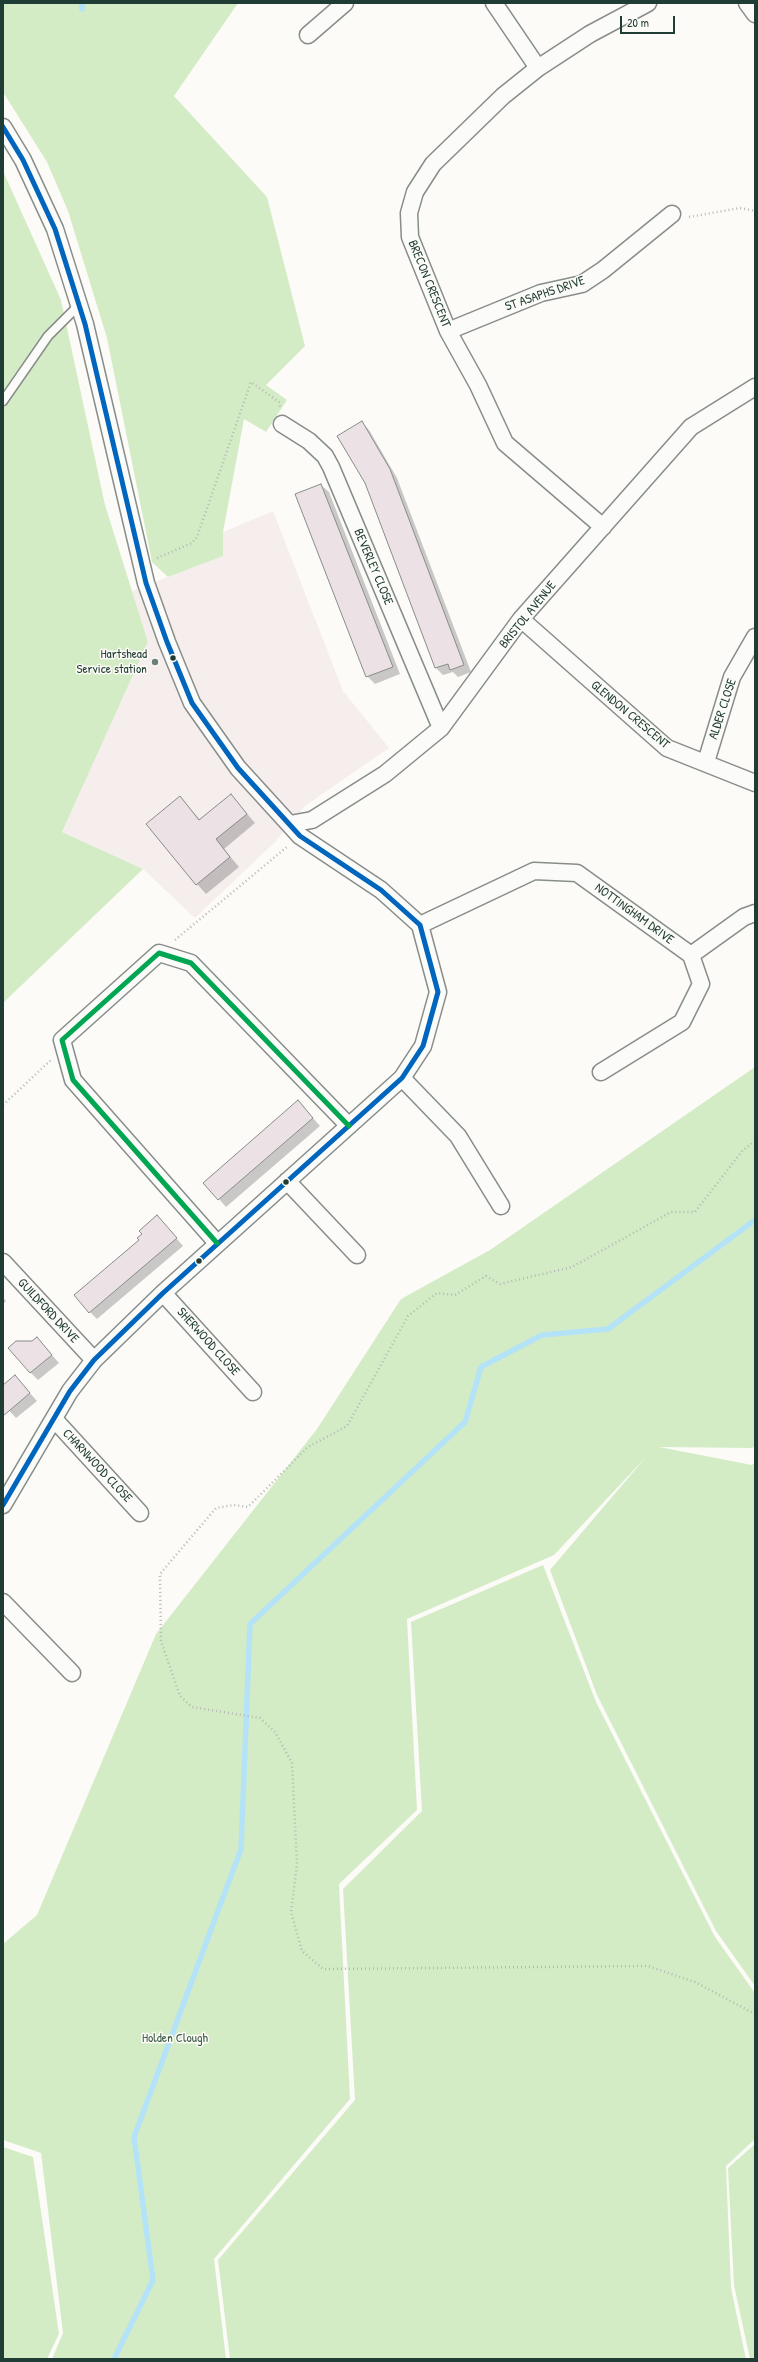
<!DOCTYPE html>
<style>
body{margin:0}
#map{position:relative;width:758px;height:2362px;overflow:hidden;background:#fcfbf8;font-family:"Patrick Hand",sans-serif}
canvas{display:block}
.frame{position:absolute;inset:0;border:4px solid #1f3d34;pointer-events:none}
.scale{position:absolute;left:620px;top:16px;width:55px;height:18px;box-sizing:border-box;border:2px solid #1f3d34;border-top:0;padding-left:5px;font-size:12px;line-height:14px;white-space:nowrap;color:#1f3d34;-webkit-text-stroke:3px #fdfcf7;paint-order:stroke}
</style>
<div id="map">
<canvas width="758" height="2362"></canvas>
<div class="frame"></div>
<div class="scale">20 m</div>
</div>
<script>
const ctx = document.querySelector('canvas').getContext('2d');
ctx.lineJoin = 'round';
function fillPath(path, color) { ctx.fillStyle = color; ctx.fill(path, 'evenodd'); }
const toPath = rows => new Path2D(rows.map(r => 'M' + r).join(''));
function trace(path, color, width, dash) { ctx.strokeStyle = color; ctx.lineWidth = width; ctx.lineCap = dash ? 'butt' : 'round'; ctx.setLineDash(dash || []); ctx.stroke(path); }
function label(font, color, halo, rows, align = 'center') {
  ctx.font = font + ' "Patrick Hand",sans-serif'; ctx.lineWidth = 3; ctx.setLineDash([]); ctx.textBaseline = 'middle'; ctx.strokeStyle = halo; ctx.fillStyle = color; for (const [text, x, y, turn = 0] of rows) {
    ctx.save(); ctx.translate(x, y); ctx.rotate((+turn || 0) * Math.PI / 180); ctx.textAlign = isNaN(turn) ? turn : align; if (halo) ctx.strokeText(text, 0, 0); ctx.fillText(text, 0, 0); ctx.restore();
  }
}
fillPath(toPath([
 [273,511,343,691,389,748,305,806,276,841,195,918,143,869,62,832,148,642,132,591,222,556,223,532]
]), '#f6eded');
fillPath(toPath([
 [3,3,238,3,174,96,267,197,305,346,266,385,287,400,266,432,244,419,223,532,223,556,168,577,152,562,107,338,68,211,47,162,3,92],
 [3,171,61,300,105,505,148,642,62,832,143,869,3,1003],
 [755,1067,755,1446,752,1448,659,1447,752,1465,755,1462,755,1986,716,1931,597,1695,550,1570,646,1457,554,1555,407,1619,417,1810,339,1884,350,2099,214,2259,226,2359,52,2359,63,2333,41,2153,3,2140,3,1944,37,1915,156,1634,317,1429,401,1299,490,1250],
 [543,1565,596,1702,715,1937,755,1993,755,2139,726,2166,731,2288,746,2359,230,2359,218,2260,355,2100,343,1889,422,1811,411,1622],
 [755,2144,755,2359,750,2359,734,2285,728,2168],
 [3,2147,33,2157,59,2334,47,2359,3,2359]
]), '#d4ecc6');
fillPath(toPath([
 [362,422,369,430,397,478,471,672,458,677,453,672,443,675,436,668,366,483],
 [321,485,329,492,400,674,375,684,367,676],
 [231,795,255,823,224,849,239,867,206,894,197,884,180,797,200,820],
 [298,1101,320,1126,226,1207,205,1183],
 [164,1224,183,1246,97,1319,90,1312],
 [3,1298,6,1301,3,1304],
 [37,1338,59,1363,38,1380,30,1372,32,1342],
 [22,1384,37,1401,16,1418,3,1404,3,1387]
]), '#0003');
trace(toPath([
 [82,9,82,3],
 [114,2359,153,2280,134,2137,241,1849,250,1624,465,1422,481,1367,542,1335,608,1329,755,1220]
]), '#b4e2f7', 5.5);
const building = toPath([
 [362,421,390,469,464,665,450,670,448,664,435,668,365,483,337,436,362,421],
 [321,484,393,667,366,677,295,494,321,484],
 [231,794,247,814,216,839,230,857,196,885,146,824,180,796,199,820,231,794],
 [298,1100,313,1118,218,1200,203,1183,298,1100],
 [157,1215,177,1238,89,1313,74,1295,139,1240,137,1238,142,1234,139,1231,157,1215],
 [37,1337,52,1355,30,1373,8,1348,16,1341,32,1341,37,1337],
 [15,1375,30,1393,3,1416,3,1385,15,1375]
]);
fillPath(building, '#ece1e4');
trace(building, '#888d8a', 1);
const lane = toPath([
 [3,401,48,336,79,305]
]);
const street = toPath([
 [494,3,538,68],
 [747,3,755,14],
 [308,35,345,3],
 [3,127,23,160,55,229,85,324,146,583,167,642,192,703,238,768,300,836,381,890,420,925,438,992,423,1046,402,1078,163,1293,94,1360,70,1391,3,1505],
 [448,331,541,293,582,284,603,270,672,214],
 [282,424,309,441,325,456,331,467,441,728],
 [603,527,505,443,478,385,448,331,410,237,409,213,415,192,433,164,503,96,538,68,590,34,648,3],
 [521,619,667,748,755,783],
 [706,762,732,677,755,637],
 [290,824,312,820,385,774,441,728,521,619,691,427,755,387],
 [420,925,534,871,577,873,691,955,701,984,682,1022,601,1072],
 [691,955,744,917,755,913],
 [402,1078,458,1136,501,1206],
 [287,1181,357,1255],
 [217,1243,73,1080,62,1040,159,953,191,963,349,1126],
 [3,1262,94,1360],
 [163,1293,253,1392],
 [54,1419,140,1513],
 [3,1602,72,1673]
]);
trace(lane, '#888d8a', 11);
trace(street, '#888d8a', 19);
trace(toPath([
 [689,217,740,208,755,211],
 [157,558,192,543,197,537,251,382,279,402,280,408],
 [175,940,288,846],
 [3,1105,51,1060],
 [755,1141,743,1150,695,1212,671,1212,572,1267,500,1284,486,1276,455,1295,437,1293,408,1316,347,1426,308,1447,248,1507,234,1505,216,1508,160,1574,161,1641,180,1696,192,1707,260,1718,275,1732,292,1763,297,1864,291,1912,302,1951,323,1969,648,1966,695,1982,755,2014]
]), '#b5b8b6', 2.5, [1, 3]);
trace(lane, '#fbfbf9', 8);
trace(street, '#fbfbf9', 16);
trace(toPath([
 [3,127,23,160,55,229,85,324,146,583,167,642,192,703,238,768,300,836,381,890,420,925,438,992,423,1046,402,1078,163,1293,94,1360,70,1391,3,1505]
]), '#0065bd', 5);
trace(toPath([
 [217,1243,73,1080,62,1040,159,953,191,963,349,1126]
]), '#00a651', 5);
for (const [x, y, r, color] of [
 [173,658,3.5,"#1f3d34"],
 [155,662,4,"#6c8079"],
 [286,1182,3.5,"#1f3d34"],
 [199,1261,3.5,"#1f3d34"]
]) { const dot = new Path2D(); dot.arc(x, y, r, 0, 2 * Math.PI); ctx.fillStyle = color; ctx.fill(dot); trace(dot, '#fdfcf7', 1.5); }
label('13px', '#1f3d34', '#fdfcf7', [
 ["BRECON CRESCENT",429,284,68],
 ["ST ASAPHS DRIVE",545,294,-19],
 ["BEVERLEY CLOSE",373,567,67],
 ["BRISTOL AVENUE",528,615,-51],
 ["ALDER CLOSE",723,709,-72],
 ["GLENDON CRESCENT",630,715,40],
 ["NOTTINGHAM DRIVE",634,914,36],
 ["GUILDFORD DRIVE",48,1311,47],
 ["SHERWOOD CLOSE",208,1342,48],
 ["CHARNWOOD CLOSE",97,1466,47]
]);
label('13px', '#1f3d34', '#fdfcf7', [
 ["Hartshead",147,655],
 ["Service station",147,670]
], 'right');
label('13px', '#3d5e49', '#fdfcf7', [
 ["Holden Clough",175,2039]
]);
</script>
